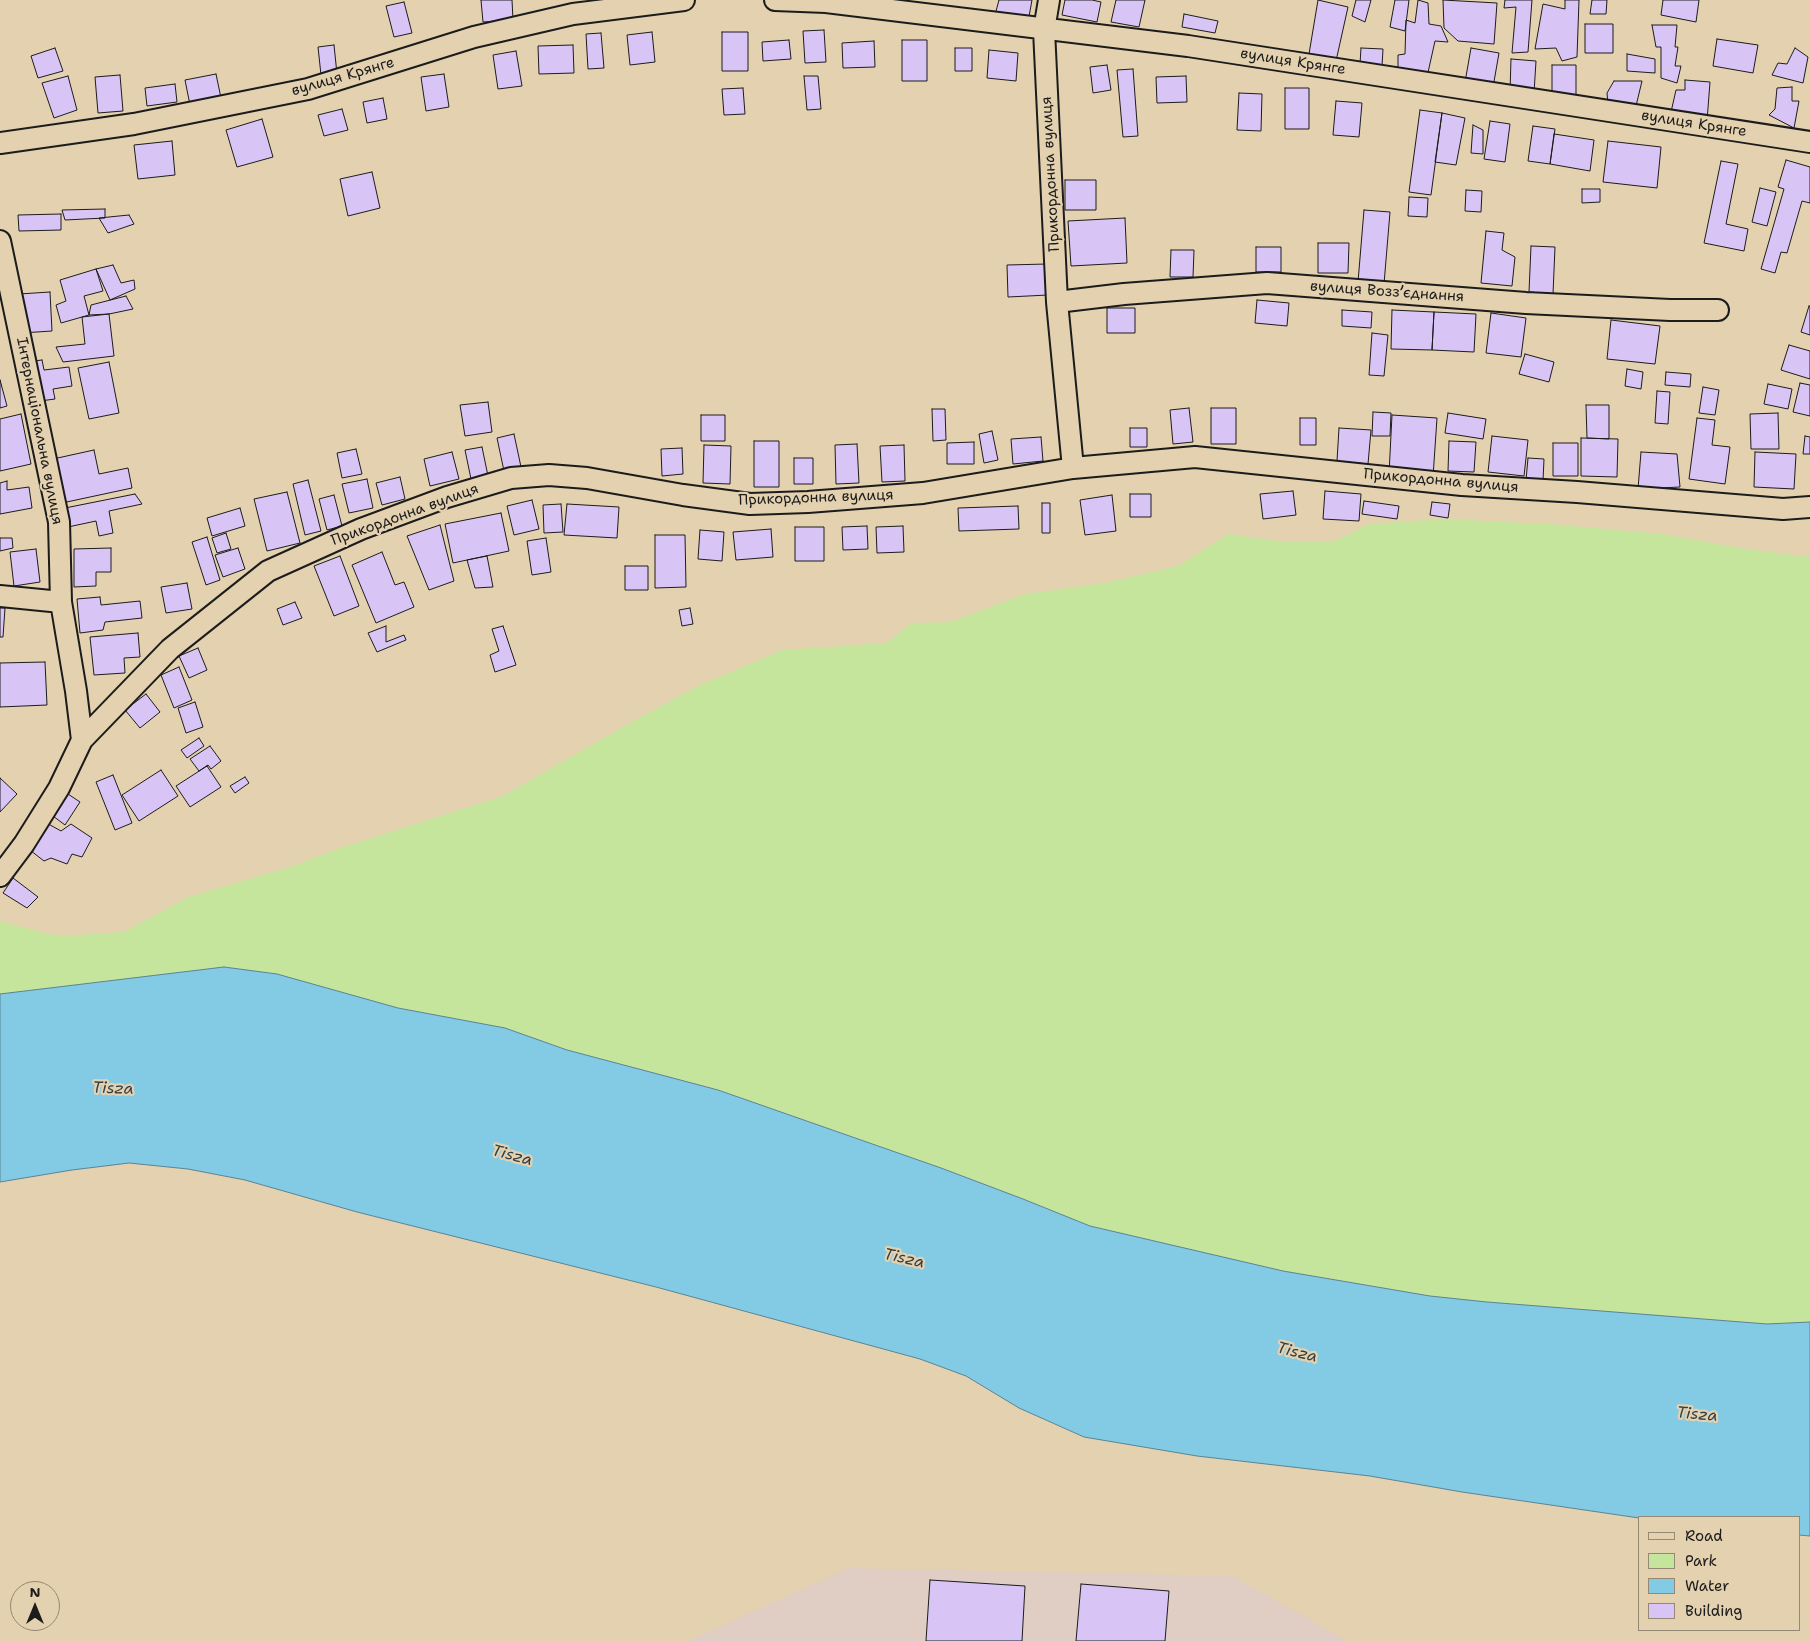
<!DOCTYPE html>
<meta charset="utf-8">
<style>
body{margin:0}
#map{position:relative;width:1810px;height:1641px;overflow:hidden;background:#e3d1af;font-family:"Shantell Sans",sans-serif}
canvas{display:block}
.legend{position:absolute;left:1638px;top:1516px;width:162px;height:115px;box-sizing:border-box;background:#e3d1af;border:1px solid #938974;margin:0;padding:6px 9px;list-style:none;font-size:15px;color:#1c1c1c}
.legend li{display:flex;align-items:center;gap:10px;height:25px}
.legend b{width:25px;border:1px solid #938974}
.north{position:absolute;left:10px;top:1581px;width:50px;height:50px;box-sizing:border-box;background:#e3d1af;border:1px solid #938974;border-radius:50%;rotate:0deg;font-size:14px;font-weight:700;line-height:20px;text-align:center;color:#1c1c1c}
.north::after{content:'';display:block;margin:auto;width:18px;height:22px;background:#1c1c1c;clip-path:polygon(50% 0,100% 100%,50% 72%,0 100%)}
</style>
<div id="map">
<canvas width="1810" height="1641"></canvas>
<ul class="legend">
<li><b style="height:6px;background:#e3d1af"></b>Road</li>
<li><b style="height:14px;background:#c5e59d"></b>Park</li>
<li><b style="height:14px;background:#83cae4"></b>Water</li>
<li><b style="height:14px;background:#d8c5f6"></b>Building</li>
</ul>
<div class="north">N</div>
</div>
<script>
const ctx = document.querySelector('canvas').getContext('2d');
ctx.lineJoin = 'round';
function fillPath(path, color) { ctx.fillStyle = color; ctx.fill(path, 'evenodd'); }
const toPath = rows => new Path2D(rows.map(r => 'M' + r).join(''));
function trace(path, color, width, dash) { ctx.strokeStyle = color; ctx.lineWidth = width; ctx.lineCap = dash ? 'butt' : 'round'; ctx.setLineDash(dash || []); ctx.stroke(path); }
function label(font, color, halo, rows, align = 'center') {
  ctx.font = font + ' "Shantell Sans",sans-serif'; ctx.lineWidth = 4.5; ctx.setLineDash([]); ctx.textBaseline = 'middle'; ctx.strokeStyle = halo; ctx.fillStyle = color; for (const [text, x, y, turn = 0] of rows) {
    ctx.save(); ctx.translate(x, y); ctx.rotate((+turn || 0) * Math.PI / 180); ctx.textAlign = isNaN(turn) ? turn : align; if (halo) ctx.strokeText(text, 0, 0); ctx.fillText(text, 0, 0); ctx.restore();
  }
}
fillPath(toPath([
 [849,1568,1233,1576,1347,1641,688,1641]
]), '#e0cdc4');
fillPath(toPath([
 [1443,519,1550,524,1662,534,1746,549,1810,557,1810,1322,1767,1324,1487,1302,1430,1296,1283,1271,1090,1226,1023,1199,941,1168,718,1090,567,1050,505,1028,398,1008,277,974,224,967,0,994,0,921,57,936,124,932,188,897,290,867,340,848,503,796,628,724,696,687,782,650,887,643,911,623,950,622,1025,594,1104,583,1178,566,1228,534,1279,541,1335,541,1369,524]
]), '#c5e59d');
const water = toPath([
 [224,967,277,974,398,1008,505,1028,567,1050,718,1090,941,1168,1023,1199,1090,1226,1283,1271,1430,1296,1487,1302,1767,1324,1810,1322,1810,1536,1799,1535,1799,1517,1639,1518,1462,1492,1370,1476,1197,1456,1084,1437,1019,1408,966,1376,920,1359,656,1287,357,1212,245,1180,188,1169,129,1163,72,1170,0,1182,0,994,224,967]
]);
fillPath(water, '#83cae4');
trace(water, '#5a8494', 1);
const building = toPath([
 [481,0,512,0,513,20,483,22,481,0],
 [999,0,1032,0,1028,22,995,15,999,0],
 [1065,0,1092,0,1101,2,1097,22,1062,15,1065,0],
 [1116,0,1145,0,1139,27,1111,22,1116,0],
 [1318,0,1348,7,1336,61,1309,54,1318,0],
 [1356,0,1371,0,1365,22,1352,16,1356,0],
 [1395,0,1409,0,1405,31,1390,27,1395,0],
 [1418,0,1428,3,1429,24,1441,26,1448,42,1435,41,1427,77,1398,71,1398,55,1405,54,1406,20,1415,23,1418,0],
 [1443,0,1497,3,1494,44,1458,41,1444,28,1443,0],
 [1505,0,1532,0,1528,52,1512,53,1516,7,1504,8,1505,0],
 [1565,0,1579,0,1577,57,1562,61,1556,48,1535,49,1543,4,1565,9,1565,0],
 [1592,0,1607,0,1606,14,1590,14,1592,0],
 [1663,0,1699,0,1696,22,1661,15,1663,0],
 [404,2,412,33,394,37,386,6,404,2],
 [1184,14,1218,21,1215,33,1182,27,1184,14],
 [1585,24,1613,24,1613,53,1585,53,1585,24],
 [1652,25,1677,25,1675,47,1678,47,1675,66,1681,66,1677,83,1661,78,1661,47,1656,47,1652,25],
 [824,30,826,62,805,63,803,31,824,30],
 [652,32,655,62,630,65,627,35,652,32],
 [722,32,748,32,748,71,722,71,722,32],
 [601,33,604,68,588,69,586,34,601,33],
 [1717,39,1758,45,1753,73,1713,66,1717,39],
 [789,40,791,59,763,61,762,42,789,40],
 [902,40,927,40,927,81,902,81,902,40],
 [874,41,875,67,843,68,842,43,874,41],
 [334,45,337,74,321,75,318,47,334,45],
 [573,45,574,73,539,74,538,46,573,45],
 [55,48,63,71,38,78,31,56,55,48],
 [955,48,972,48,972,71,955,71,955,48],
 [1361,48,1383,49,1382,66,1360,64,1361,48],
 [1471,48,1499,53,1492,93,1464,88,1471,48],
 [1795,48,1808,57,1803,83,1772,75,1778,63,1787,64,1795,48],
 [989,50,1018,53,1016,81,987,78,989,50],
 [516,51,522,86,498,89,493,55,516,51],
 [1627,54,1655,59,1655,73,1627,71,1627,54],
 [1511,59,1536,61,1534,93,1510,92,1511,59],
 [1107,65,1111,90,1093,93,1090,67,1107,65],
 [1552,65,1576,65,1576,101,1552,101,1552,65],
 [1133,69,1138,136,1123,137,1117,70,1133,69],
 [216,74,221,98,190,105,185,80,216,74],
 [444,74,449,107,426,111,421,77,444,74],
 [120,75,123,111,98,113,95,77,120,75],
 [68,76,77,110,54,118,42,83,68,76],
 [804,76,818,76,821,109,807,110,804,76],
 [1186,76,1187,102,1157,103,1156,77,1186,76],
 [1685,80,1710,82,1707,121,1671,112,1676,90,1685,90,1685,80],
 [1614,81,1642,81,1636,106,1608,104,1607,93,1614,81],
 [175,84,177,102,147,106,145,88,175,84],
 [1792,87,1792,101,1799,101,1794,128,1769,115,1775,109,1777,88,1792,87],
 [743,88,745,114,724,115,722,89,743,88],
 [1285,88,1309,88,1309,129,1285,129,1285,88],
 [1239,93,1262,94,1261,131,1237,130,1239,93],
 [383,98,387,119,367,123,363,102,383,98],
 [1336,101,1362,103,1359,137,1333,135,1336,101],
 [342,109,348,130,324,136,318,115,342,109],
 [1420,110,1442,113,1431,195,1409,192,1420,110],
 [1442,113,1465,118,1456,165,1435,162,1442,113],
 [262,119,273,157,237,167,226,130,262,119],
 [1490,121,1510,124,1505,162,1484,159,1490,121],
 [1473,125,1483,130,1483,154,1471,153,1473,125],
 [1533,126,1555,129,1550,164,1528,161,1533,126],
 [1554,134,1594,140,1590,171,1550,164,1554,134],
 [172,141,175,175,138,179,134,145,172,141],
 [1608,141,1661,147,1657,188,1603,182,1608,141],
 [1786,160,1810,167,1810,203,1802,201,1787,253,1781,252,1775,273,1761,269,1784,189,1778,187,1786,160],
 [1721,161,1738,164,1726,224,1748,229,1744,251,1704,243,1721,161],
 [372,172,380,208,348,216,340,179,372,172],
 [1065,180,1096,180,1096,210,1065,210,1065,180],
 [1760,188,1776,192,1767,226,1752,222,1760,188],
 [1582,189,1600,189,1600,202,1582,203,1582,189],
 [1466,190,1482,191,1481,212,1465,211,1466,190],
 [1409,197,1428,198,1427,217,1408,216,1409,197],
 [105,209,105,218,65,220,62,210,105,209],
 [1364,210,1390,212,1384,284,1358,282,1364,210],
 [61,214,61,230,19,231,18,215,61,214],
 [129,215,134,224,108,233,99,218,129,215],
 [1125,218,1127,263,1071,266,1068,221,1125,218],
 [1486,231,1504,233,1502,250,1515,257,1512,286,1481,283,1486,231],
 [1318,243,1349,243,1348,273,1318,273,1318,243],
 [1531,246,1555,247,1553,294,1529,292,1531,246],
 [1256,247,1281,247,1281,272,1256,272,1256,247],
 [1171,250,1194,250,1193,277,1170,277,1171,250],
 [1047,264,1048,295,1008,297,1007,265,1047,264],
 [113,265,121,283,134,280,135,289,110,300,96,269,113,265],
 [96,269,103,291,84,296,89,315,61,323,56,305,66,301,60,280,96,269],
 [50,292,52,331,21,333,19,294,50,292],
 [126,296,133,309,109,314,89,315,91,305,126,296],
 [1257,300,1289,303,1287,326,1255,323,1257,300],
 [1809,306,1810,306,1810,335,1801,332,1809,306],
 [1107,308,1135,308,1135,333,1107,333,1107,308],
 [1342,310,1372,312,1371,328,1342,326,1342,310],
 [1392,310,1434,312,1432,350,1391,349,1392,310],
 [1434,312,1476,314,1474,352,1432,350,1434,312],
 [1491,313,1526,318,1521,357,1486,353,1491,313],
 [109,314,114,356,63,362,56,347,85,344,82,317,109,314],
 [1611,320,1660,326,1655,364,1607,359,1611,320],
 [1372,333,1388,335,1384,376,1369,375,1372,333],
 [1789,345,1810,351,1810,379,1781,370,1789,345],
 [1525,354,1554,362,1549,382,1519,374,1525,354],
 [42,360,44,370,69,367,72,386,53,389,55,399,40,401,34,361,42,360],
 [109,362,119,413,89,419,78,368,109,362],
 [1627,369,1643,372,1641,389,1625,386,1627,369],
 [1666,372,1691,374,1690,387,1665,385,1666,372],
 [0,380,7,406,0,408,0,380],
 [1800,383,1810,385,1810,416,1793,412,1800,383],
 [1768,384,1792,389,1788,409,1764,404,1768,384],
 [1703,387,1719,390,1715,415,1699,413,1703,387],
 [1657,391,1670,392,1668,424,1655,423,1657,391],
 [488,402,492,432,465,436,460,405,488,402],
 [1586,405,1609,405,1609,439,1587,438,1586,405],
 [1189,408,1193,442,1173,444,1170,410,1189,408],
 [1211,408,1236,408,1236,444,1211,444,1211,408],
 [932,409,945,409,946,440,933,441,932,409],
 [1373,412,1391,413,1390,436,1372,436,1373,412],
 [1448,413,1486,419,1483,439,1445,433,1448,413],
 [1778,413,1779,449,1751,449,1750,414,1778,413],
 [21,414,31,464,0,471,0,419,21,414],
 [701,415,725,415,725,441,701,441,701,415],
 [1392,415,1437,418,1433,477,1389,474,1392,415],
 [1300,418,1316,418,1316,445,1300,445,1300,418],
 [1697,418,1715,420,1712,445,1730,447,1725,484,1689,479,1697,418],
 [1130,428,1147,428,1147,447,1130,447,1130,428],
 [1339,428,1371,430,1368,464,1337,461,1339,428],
 [992,431,998,460,984,463,979,434,992,431],
 [514,434,521,467,504,471,497,438,514,434],
 [1492,436,1528,440,1524,476,1488,472,1492,436],
 [1805,436,1810,437,1810,454,1803,454,1805,436],
 [1041,437,1043,461,1013,464,1011,439,1041,437],
 [1581,438,1618,439,1617,477,1581,476,1581,438],
 [754,441,779,441,779,487,754,487,754,441],
 [1449,441,1476,442,1474,472,1448,471,1449,441],
 [974,442,974,464,947,464,947,443,974,442],
 [1553,443,1578,443,1578,476,1553,476,1553,443],
 [857,444,859,483,836,484,835,445,857,444],
 [704,445,731,446,730,484,703,483,704,445],
 [904,445,905,481,882,482,880,446,904,445],
 [482,447,488,476,471,479,465,450,482,447],
 [682,448,683,474,662,476,661,449,682,448],
 [356,449,362,474,342,478,337,453,356,449],
 [94,450,99,474,128,468,132,488,62,503,53,459,94,450],
 [452,452,459,479,430,486,424,459,452,452],
 [1641,452,1677,454,1680,487,1638,489,1641,452],
 [1755,452,1796,454,1794,489,1754,487,1755,452],
 [794,458,813,458,813,484,794,484,794,458],
 [1528,458,1544,459,1543,481,1526,480,1528,458],
 [400,477,405,499,382,505,376,483,400,477],
 [367,479,373,508,349,513,342,484,367,479],
 [308,480,321,531,305,535,293,484,308,480],
 [7,481,7,490,29,487,32,508,0,514,0,483,7,481],
 [1293,491,1296,515,1263,519,1260,494,1293,491],
 [1325,491,1361,494,1359,521,1323,519,1325,491],
 [287,492,300,543,267,551,254,499,287,492],
 [135,494,142,504,109,511,113,533,99,536,96,521,68,527,65,508,135,494],
 [1130,494,1151,494,1151,517,1130,517,1130,494],
 [334,495,342,526,327,530,319,499,334,495],
 [1112,495,1116,531,1085,535,1080,500,1112,495],
 [532,500,539,529,514,535,507,506,532,500],
 [1364,501,1399,506,1397,519,1362,514,1364,501],
 [1432,502,1450,504,1448,518,1430,515,1432,502],
 [1042,503,1050,503,1050,533,1042,533,1042,503],
 [561,504,563,532,544,533,543,505,561,504],
 [567,504,619,507,617,538,564,535,567,504],
 [1018,506,1019,529,959,531,958,508,1018,506],
 [240,508,245,526,212,536,207,518,240,508],
 [501,513,509,551,453,563,445,524,501,513],
 [440,525,454,581,429,590,407,536,440,525],
 [867,526,868,549,843,550,842,527,867,526],
 [903,526,904,552,877,553,876,527,903,526],
 [795,527,824,527,824,561,795,561,795,527],
 [771,529,773,557,736,560,733,532,771,529],
 [700,530,724,532,722,561,698,559,700,530],
 [226,533,231,549,217,553,212,538,226,533],
 [655,535,685,535,686,587,655,588,655,535],
 [207,537,220,580,206,585,192,542,207,537],
 [0,538,12,538,13,548,0,551,0,538],
 [546,538,551,572,532,575,527,541,546,538],
 [111,548,111,572,96,572,96,586,74,587,74,549,111,548],
 [238,548,245,569,223,577,215,555,238,548],
 [36,549,40,582,14,586,10,552,36,549],
 [382,552,395,585,404,582,414,607,376,623,352,565,382,552],
 [340,556,359,606,334,616,314,566,340,556],
 [487,556,493,587,475,588,467,560,487,556],
 [625,566,648,566,648,590,625,590,625,566],
 [187,583,192,609,166,613,161,587,187,583],
 [100,597,101,605,140,601,142,618,105,622,103,630,80,633,77,599,100,597],
 [295,602,302,618,283,625,277,609,295,602],
 [0,608,5,608,3,637,0,637,0,608],
 [690,608,693,624,682,626,679,610,690,608],
 [386,626,386,642,404,635,406,640,377,652,368,633,386,626],
 [503,626,516,665,495,672,490,655,499,651,492,629,503,626],
 [138,633,140,657,124,658,125,673,94,675,90,637,138,633],
 [198,648,207,670,189,678,179,656,198,648],
 [45,662,47,705,0,707,0,663,45,662],
 [179,667,192,700,174,708,161,675,179,667],
 [146,694,160,712,140,728,125,710,146,694],
 [195,702,203,727,186,733,178,708,195,702],
 [199,738,204,746,187,758,181,750,199,738],
 [210,746,221,761,211,769,208,765,199,771,190,759,210,746],
 [207,766,221,787,190,807,176,786,207,766],
 [161,770,178,796,139,821,122,795,161,770],
 [113,775,132,823,115,830,96,782,113,775],
 [245,777,249,783,235,793,230,786,245,777],
 [0,778,17,794,0,812,0,778],
 [59,788,80,802,65,825,45,810,59,788],
 [43,821,61,831,71,824,92,838,82,857,72,854,67,864,51,858,44,861,26,847,43,821],
 [13,878,38,897,27,908,3,893,13,878],
 [930,1580,1025,1586,1022,1641,926,1641,930,1580],
 [1081,1584,1169,1591,1165,1641,1076,1641,1081,1584]
]);
fillPath(building, '#d8c5f6');
trace(building, '#1c1c1c', 1);
const minor = toPath([
 [775,0,826,2,1188,46,1810,142],
 [1049,0,1044,30,1057,302,1073,468],
 [0,143,134,124,308,89,474,37,573,14,684,0],
 [0,241,59,522,61,602,76,691,82,740],
 [1057,302,1124,294,1267,283,1526,303,1670,310,1718,310],
 [0,596,61,602],
 [0,876,24,844,59,788,82,740,170,649,268,571,361,529,447,497,511,478,549,475,587,478,683,495,750,504,808,502,923,493,1073,468,1195,457,1462,485,1577,492,1783,509,1810,507]
]);
trace(minor, '#1c1c1c', 24);
trace(minor, '#e3d1af', 20);
label('15px', '#1c1c1c', '#e3d1af', [
 ["вулиця Крянге",1293,62,9],
 ["вулиця Крянге",343,77,-16],
 ["вулиця Крянге",1694,124,9],
 ["Прикордонна вулиця",1051,174,-93],
 ["вулиця Воззʼєднання",1387,292,4],
 ["Інтернаціональна вулиця",39,431,79],
 ["Прикордонна вулиця",1441,481,5],
 ["Прикордонна вулиця",816,498,-2],
 ["Прикордонна вулиця",405,515,-20]
]);
label('italic 16px', '#313f44', '#e3d1af', [
 ["Tisza",113,1089,2],
 ["Tisza",512,1156,15],
 ["Tisza",904,1259,13],
 ["Tisza",1297,1353,14],
 ["Tisza",1697,1415,5]
]);
</script>
